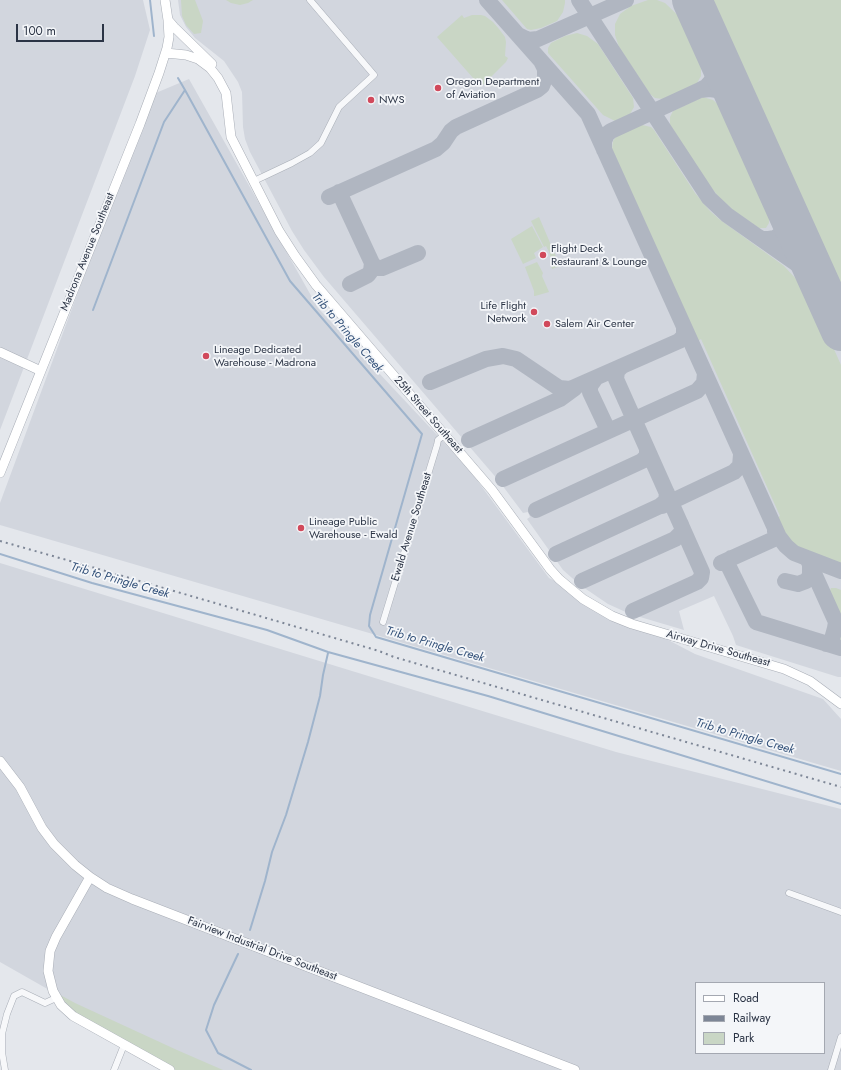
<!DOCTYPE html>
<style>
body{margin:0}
#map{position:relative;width:841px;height:1070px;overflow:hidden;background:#e4e7ec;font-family:Jost,sans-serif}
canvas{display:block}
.legend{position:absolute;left:695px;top:982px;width:130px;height:72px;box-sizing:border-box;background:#f4f6f9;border:1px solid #a4a8b1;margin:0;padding:5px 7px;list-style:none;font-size:12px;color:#2b3445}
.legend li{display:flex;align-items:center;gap:8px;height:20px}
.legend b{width:20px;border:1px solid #a4a8b1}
.scale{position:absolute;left:16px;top:24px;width:88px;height:18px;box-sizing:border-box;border:2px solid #2b3445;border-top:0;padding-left:5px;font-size:12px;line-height:14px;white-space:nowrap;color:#2b3445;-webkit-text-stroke:3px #f4f6f9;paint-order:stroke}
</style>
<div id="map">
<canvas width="841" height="1070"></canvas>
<ul class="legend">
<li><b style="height:5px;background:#fff"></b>Road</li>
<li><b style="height:5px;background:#7d8696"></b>Railway</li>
<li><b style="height:11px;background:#c9d6c5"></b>Park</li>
</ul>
<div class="scale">100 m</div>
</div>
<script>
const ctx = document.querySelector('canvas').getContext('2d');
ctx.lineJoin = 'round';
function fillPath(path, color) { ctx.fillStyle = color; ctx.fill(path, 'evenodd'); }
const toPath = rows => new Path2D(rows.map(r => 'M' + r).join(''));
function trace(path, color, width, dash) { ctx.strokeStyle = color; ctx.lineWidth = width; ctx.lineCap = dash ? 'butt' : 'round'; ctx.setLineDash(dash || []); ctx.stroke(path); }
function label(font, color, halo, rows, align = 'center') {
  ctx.font = font + ' Jost,sans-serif'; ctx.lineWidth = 3.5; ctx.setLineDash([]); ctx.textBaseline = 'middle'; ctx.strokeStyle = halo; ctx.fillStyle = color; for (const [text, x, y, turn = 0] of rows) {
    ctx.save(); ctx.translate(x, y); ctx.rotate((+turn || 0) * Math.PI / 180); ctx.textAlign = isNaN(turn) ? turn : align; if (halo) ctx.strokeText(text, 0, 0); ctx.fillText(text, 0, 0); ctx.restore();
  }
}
fillPath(toPath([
 [0,0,143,0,150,30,135,76,0,430],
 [178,0,841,0,841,677,838,677,736,645,733,636,714,596,679,611,684,630,630,614,608,604,580,585,563,570,527,519,530,517,528,512,523,513,499,481,324,277,304,250,292,231,250,152,245,139,243,127,242,92,238,82,224,61,195,38,186,27,180,15],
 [189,79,318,308,468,468,549,578,695,654,823,699,841,719,841,771,0,525,0,503,151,95],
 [0,563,616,752,841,809,841,1070,209,1070,153,1049,0,962],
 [696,983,824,983,824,1053,696,1053]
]), '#d2d6de');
fillPath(toPath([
 [181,0,195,0,203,21,201,33,194,34,186,25,182,16],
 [226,0,253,0,248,3,240,5,231,3],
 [502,0,565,0,565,3,563,12,557,21,541,28,531,30,527,29],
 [648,0,657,0,665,3,688,25,701,54,701,76,697,83,663,99,655,98,650,94,619,47,615,35,615,24,620,14,631,6],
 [712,0,841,0,841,285,829,272,712,13],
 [462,15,464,18,472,15,481,15,485,16,493,22,499,29,505,37,506,42,505,56,508,58,506,62,481,87,437,37],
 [577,33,587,36,598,44,633,98,634,107,630,114,615,121,603,115,548,53,548,48,551,43,565,36],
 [703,97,713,100,729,114,769,204,769,223,766,228,759,228,733,210,719,197,709,185,670,125,670,117,673,111],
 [642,125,651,127,654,130,695,193,710,211,719,219,784,266,809,293,841,365,841,564,796,546,787,537,777,518,780,516,701,339,698,341,612,149,613,141,616,137,620,134],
 [539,217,560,266,552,269,551,265,553,264,549,252,546,246,544,247,531,221],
 [532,226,543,247,534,253,536,258,523,264,511,239],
 [537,262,543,273,542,276,549,292,535,296,534,296,534,291,525,267],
 [831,588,836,588,841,590,841,644,837,641,836,637,839,627,838,618,828,596],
 [53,991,75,1003,177,1050,223,1070,170,1070,79,1019]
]), '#c9d6c5');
trace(toPath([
 [150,0,154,36],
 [185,90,290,281,422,434,370,615,369,626,376,637,841,774],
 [93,310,164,122,185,90,178,78],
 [0,554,92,583,267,630,328,652,488,696,841,804],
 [250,930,265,881,272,852,286,815,308,742,320,696,323,675,328,653],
 [238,954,214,1005,206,1030,218,1053,251,1070]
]), '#9fb4cc', 2);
trace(toPath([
 [487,0,588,114,779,537,786,546,794,553,841,571],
 [579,0,709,198,727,215,841,295],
 [688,0,700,17],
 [518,35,528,40,538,39,626,0],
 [700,90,710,89,724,91,732,96,740,108],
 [604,150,604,141,607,134,611,131,700,90,706,87,713,79,716,71,717,62,715,51],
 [339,192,372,263,374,266,378,268,382,268,418,253],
 [329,197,436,149,443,143,451,131,456,127,537,90,542,86,545,78,545,69,541,61],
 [757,236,762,239,769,239,775,238,782,233,785,228,787,222,785,207],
 [350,284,368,275,371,271,372,263],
 [621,367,617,371,616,379,702,572,701,578,697,582,633,611],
 [595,379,590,386,590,392,606,426,610,429,613,429,697,391,704,383,705,373],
 [430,382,486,359,503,356,516,359,559,388,570,389,679,341,684,336,684,328],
 [469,440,560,399,575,388],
 [503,479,613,429],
 [662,506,734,472,740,466,741,455],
 [536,510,642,461,647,456,647,449],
 [556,554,660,506,666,501,667,493],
 [731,558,728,561,728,565,756,622,841,648],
 [806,558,808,560,836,622,835,628,832,639,830,642,826,644],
 [721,563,774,539,776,535,775,531],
 [582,581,675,539,681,533,682,529,681,524],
 [785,581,798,584,806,581,810,576,810,566]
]), '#b0b6c1', 16);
trace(toPath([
 [692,0,841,331]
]), '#b0b6c1', 40);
const street = toPath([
 [254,181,292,163,310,153,321,143,339,107,374,75,310,0],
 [383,622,437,445,438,440,444,435],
 [789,893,841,912],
 [5,1070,2,1052,2,1034,7,1014,14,996,22,992,45,1003,56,998],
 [114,1070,124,1045],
 [831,1070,841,1037]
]);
const secondary = toPath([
 [168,20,174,27,212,64],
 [166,53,186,55,198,59,210,68,218,78,226,93,231,137,279,231,295,256,316,285,492,490,550,569,559,579,583,599,612,616,632,624,784,669,810,681,841,704],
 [0,352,41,371],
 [0,473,140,124,159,73,167,48,169,37,168,20,165,0],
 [0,761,20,787,42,828,54,844,75,865,90,877,107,888,132,899,575,1070],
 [90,877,56,937,50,951,48,971,53,991,61,1005,73,1016,170,1070]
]);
trace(street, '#a9aeb7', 7);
trace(secondary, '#a9aeb7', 10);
trace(street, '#f7f8fa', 6);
trace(secondary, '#fff', 9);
trace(toPath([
 [0,541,109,572,379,651,394,657,841,787]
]), '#7d8696', 2, [2, 4]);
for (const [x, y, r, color] of [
 [438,88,4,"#d1495b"],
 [371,100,4,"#d1495b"],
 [543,255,4,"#d1495b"],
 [534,312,4,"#d1495b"],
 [547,324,4,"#d1495b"],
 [206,356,4,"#d1495b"],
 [301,528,4,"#d1495b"]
]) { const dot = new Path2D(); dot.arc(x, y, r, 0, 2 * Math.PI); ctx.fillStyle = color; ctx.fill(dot); trace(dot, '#f4f6f9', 1.5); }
label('11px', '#2b3445', '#f4f6f9', [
 ["Oregon Department",446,82],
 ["of Aviation",446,95],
 ["NWS",379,100],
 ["Flight Deck",551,249],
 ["Restaurant & Lounge",551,262],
 ["Life Flight",526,306,"right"],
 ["Network",526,319,"right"],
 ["Salem Air Center",555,324],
 ["Lineage Dedicated",214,350],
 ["Warehouse - Madrona",214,363],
 ["Lineage Public",309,522],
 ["Warehouse - Ewald",309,535]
], 'left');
label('11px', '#2b3445', '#f4f6f9', [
 ["Madrona Avenue Southeast",88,252,-68],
 ["25th Street Southeast",428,415,49],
 ["Ewald Avenue Southeast",412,527,-73],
 ["Airway Drive Southeast",718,649,16],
 ["Fairview Industrial Drive Southeast",262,949,21]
]);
label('italic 12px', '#34527a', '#f4f6f9', [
 ["Trib to Pringle Creek",347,333,49],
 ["Trib to Pringle Creek",120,581,16],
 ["Trib to Pringle Creek",435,645,16],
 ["Trib to Pringle Creek",745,737,16]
]);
</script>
